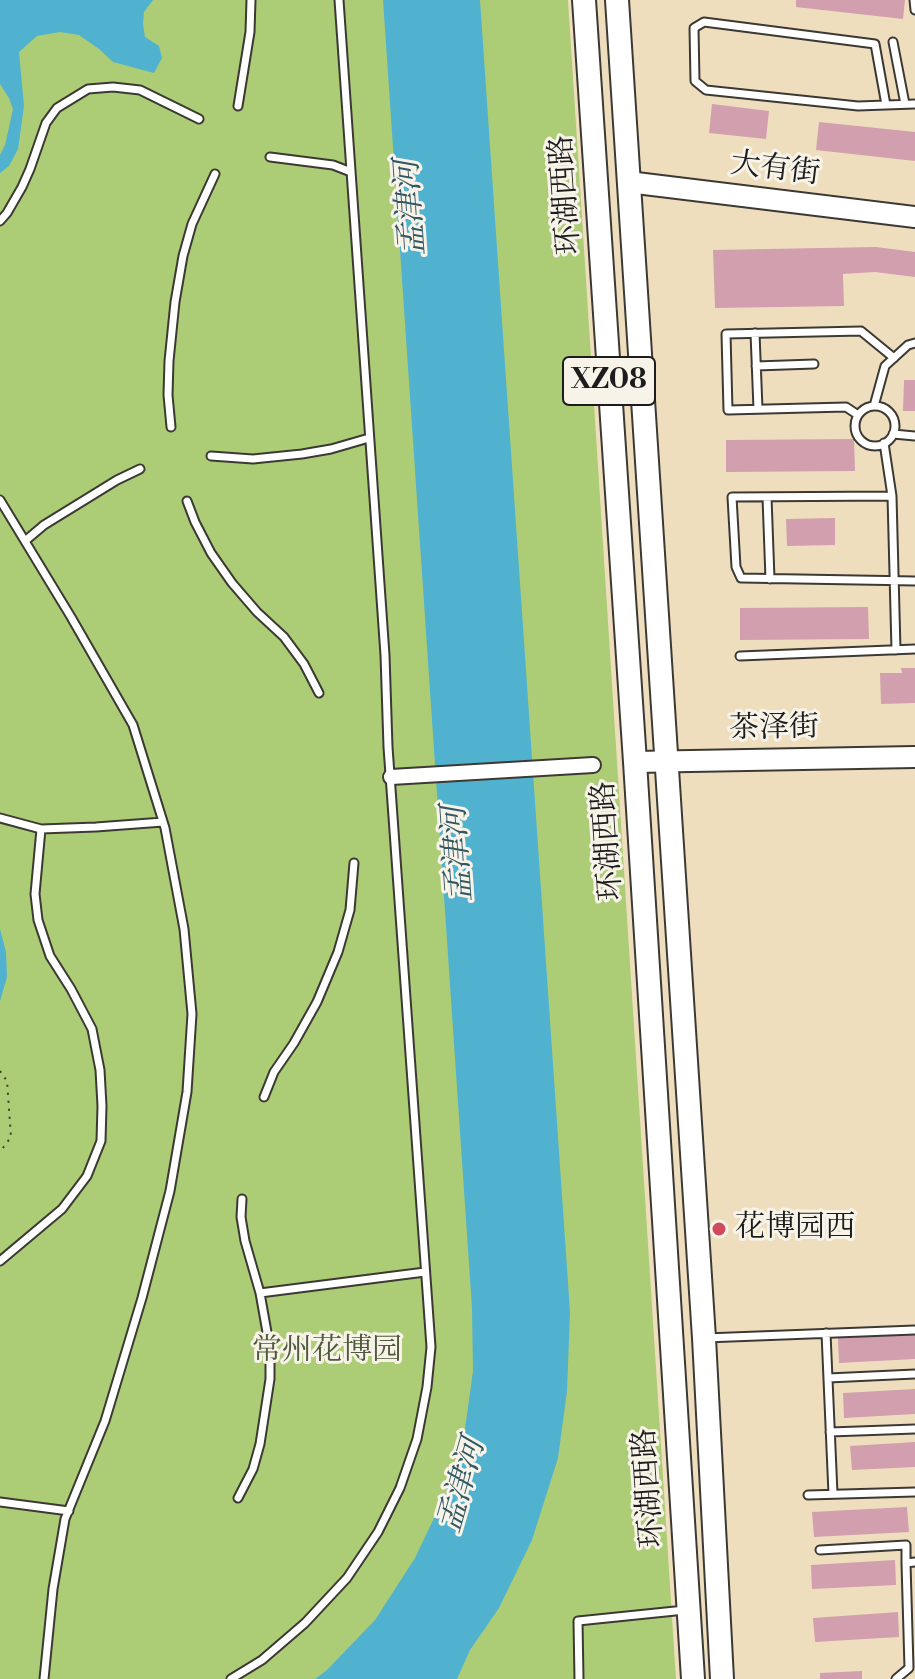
<!DOCTYPE html>
<meta charset="utf-8">
<style>
body{margin:0}
canvas{display:block;background:#efdebd}
</style>
<canvas width="915" height="1679"></canvas>
<script>
const ctx = document.querySelector('canvas').getContext('2d');
ctx.lineJoin = 'round';
function fillPath(path, color) { ctx.fillStyle = color; ctx.fill(path, 'evenodd'); }
const toPath = rows => new Path2D(rows.map(r => 'M' + r).join(''));
function trace(path, color, width, dash) { ctx.strokeStyle = color; ctx.lineWidth = width; ctx.lineCap = dash ? 'butt' : 'round'; ctx.setLineDash(dash || []); ctx.stroke(path); }
function label(font, color, halo, rows, align = 'center') {
  ctx.font = font + ' "Libre Bodoni","Noto Serif SC",serif'; ctx.lineWidth = 6; ctx.setLineDash([]); ctx.textBaseline = 'middle'; ctx.strokeStyle = halo; ctx.fillStyle = color; for (const [text, x, y, turn = 0] of rows) {
    ctx.save(); ctx.translate(x, y); ctx.rotate((+turn || 0) * Math.PI / 180); ctx.textAlign = isNaN(turn) ? turn : align; if (halo) ctx.strokeText(text, 0, 0); ctx.fillText(text, 0, 0); ctx.restore();
  }
}
fillPath(toPath([
 [0,0,568,0,676,1679,0,1679]
]), '#accd75');
fillPath(toPath([
 [0,0,153,0,144,12,143,24,145,37,159,46,162,58,154,73,113,62,99,49,79,35,60,32,37,36,19,52,24,106,18,149,9,166,0,173,0,155,5,145,13,109,9,98,0,84],
 [383,0,480,0,570,1312,567,1391,558,1458,532,1540,499,1608,470,1650,457,1679,315,1679,327,1670,375,1620,415,1558,447,1491,464,1436,473,1371,472,1308],
 [0,929,6,952,7,977,0,1001]
]), '#50b2cf');
fillPath(toPath([
 [796,0,905,0,903,19,796,7],
 [712,104,769,111,766,139,709,133],
 [819,122,915,132,915,161,816,150],
 [876,247,915,252,915,277,875,272,843,274,844,306,715,308,713,250],
 [904,380,915,380,915,411,903,411],
 [854,439,855,471,726,472,726,440],
 [835,518,835,545,787,546,786,519],
 [868,607,869,639,740,640,740,608],
 [901,668,915,668,915,703,881,704,880,673,902,673],
 [915,1334,915,1359,839,1363,838,1338],
 [915,1389,915,1414,844,1418,843,1393],
 [915,1442,915,1467,852,1470,850,1446],
 [907,1507,909,1532,814,1537,812,1512],
 [895,1560,896,1585,812,1589,811,1565],
 [898,1612,899,1637,815,1642,813,1618],
 [862,1671,862,1679,820,1679,820,1673]
]), '#d29faf');
const lane = toPath([
 [914,0,915,10],
 [893,42,905,104],
 [886,105,875,44,704,22,694,28,695,81,706,90,858,106,886,105,915,104],
 [238,106,250,32,251,0],
 [270,157,333,165,351,172],
 [0,221,7,213,22,187,30,169,46,123,57,108,88,89,113,87,140,90,199,119],
 [755,333,758,409],
 [756,366,814,364],
 [874,406,885,366,908,345,915,343],
 '855 426a20 20 0 1 1 40 0a20 20 0 1 1-40 0Z',
 [858,415,846,407,728,410,726,334,861,331,894,358],
 [171,427,168,395,169,361,175,302,183,256,192,224,215,174],
 [893,434,915,436],
 [884,443,892,496,896,650],
 [211,456,253,459,302,454,331,449,369,438],
 [892,496,732,497,736,567,741,578,915,581],
 [767,497,770,579],
 [0,500,71,617,133,725,165,828,184,929,192,1014,187,1092,170,1191,142,1298,105,1421,65,1519,53,1589,44,1679],
 [187,501,195,522,211,553,232,583,257,612,284,637,304,664,319,693],
 [25,541,44,525,117,480,140,469],
 [740,656,915,649],
 [0,818,41,829,96,827,163,822],
 [264,1097,274,1072,294,1043,317,1002,338,952,350,910,354,863],
 [0,1261,62,1209,87,1176,101,1141,102,1106,100,1070,92,1029,71,989,50,956,38,920,35,894,41,829],
 [260,1293,425,1272],
 [826,1333,833,1494],
 [705,1338,915,1330],
 [828,1378,915,1374],
 [830,1432,915,1429],
 [808,1495,915,1492],
 [238,1498,253,1469,260,1444,270,1379,270,1349,260,1293,245,1241,241,1217,242,1199],
 [0,1502,69,1511],
 [820,1550,906,1545,906,1563],
 [231,1679,262,1660,305,1623,347,1578,378,1532,400,1488,417,1439,427,1387,431,1347,388,747,385,655,339,0],
 [579,1679,578,1621,685,1610],
 [896,1679,909,1668,906,1563,915,1562]
]);
const street = toPath([
 [391,777,593,765]
]);
const secondary = toPath([
 [628,182,915,217],
 [635,762,915,757]
]);
const primary = toPath([
 [584,0,635,762,693,1679],
 [617,0,704,1338,722,1679]
]);
trace(lane, '#3c3934', 11);
trace(street, '#3c3934', 18);
trace(secondary, '#3c3934', 24);
trace(primary, '#3c3934', 26);
trace(toPath([
 [0,1071,7,1081,11,1137,0,1152]
]), '#3c3934', 2, [2, 6]);
trace(lane, '#fff', 7);
trace(street, '#fff', 14);
trace(secondary, '#fff', 20);
trace(primary, '#fff', 22);
for (const [x, y, r, color] of [
 [719,1229,8,"#d1495b"]
]) { const dot = new Path2D(); dot.arc(x, y, r, 0, 2 * Math.PI); ctx.fillStyle = color; ctx.fill(dot); trace(dot, '#f7f3e8', 3); }
for (const [x, y, w] of [
 [609,381,92]
]) { const box = new Path2D(); box.roundRect(x - w / 2, y - 24, w, 48, 6); ctx.fillStyle = '#f7f3e8'; ctx.fill(box); trace(box, '#1c1c1c', 2); }
label('bold 28px', '#1c1c1c', null, [
 ["XZ08",609,381]
]);
label('30px', '#1c1c1c', '#f7f3e8', [
 ["大有街",775,170,7],
 ["环湖西路",567,195,-94],
 ["茶泽街",774,729,-1],
 ["环湖西路",609,841,-94],
 ["环湖西路",650,1488,-94]
]);
label('30px', '#1c1c1c', '#f7f3e8', [
 ["花博园西",735,1229]
], 'left');
label('30px', '#4e5a3b', '#f7f3e8', [
 ["常州花博园",327,1352]
]);
label('italic 32px', '#315864', '#f7f3e8', [
 ["孟津河",412,208,-94],
 ["孟津河",459,854,-94],
 ["孟津河",463,1486,-74]
]);
</script>
